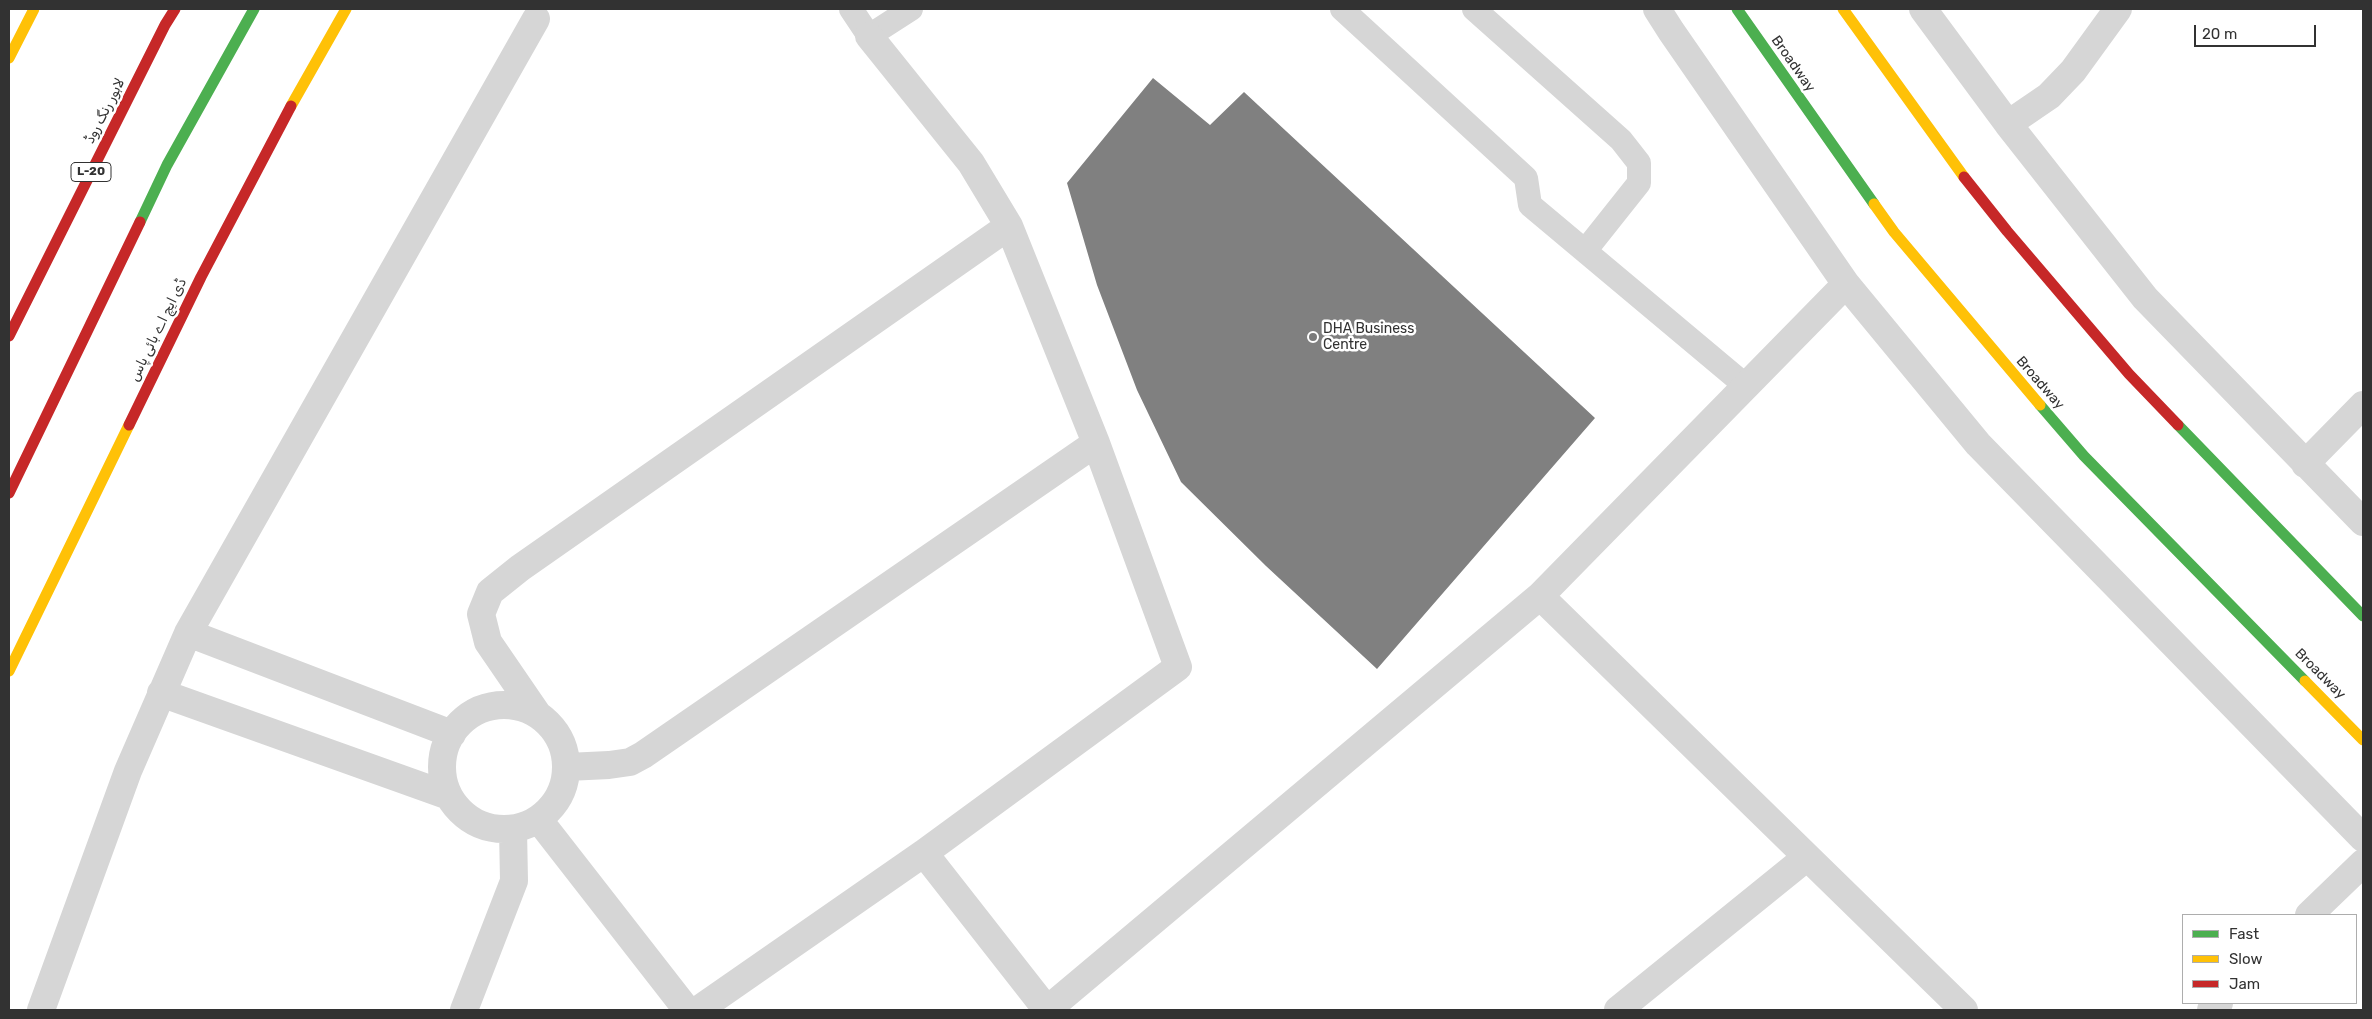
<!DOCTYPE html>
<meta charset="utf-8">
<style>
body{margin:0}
#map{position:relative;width:2372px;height:1019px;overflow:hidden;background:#fff;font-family:Rubik,sans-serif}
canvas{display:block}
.frame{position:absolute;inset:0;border:10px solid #323232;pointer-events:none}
.legend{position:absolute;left:2182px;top:914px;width:175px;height:90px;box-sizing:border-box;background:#fff;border:1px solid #adadad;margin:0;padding:6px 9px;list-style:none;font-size:15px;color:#323232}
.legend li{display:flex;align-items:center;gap:10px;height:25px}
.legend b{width:25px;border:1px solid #adadad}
.scale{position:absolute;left:2194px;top:25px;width:122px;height:22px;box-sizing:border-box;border:2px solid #323232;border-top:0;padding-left:6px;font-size:15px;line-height:18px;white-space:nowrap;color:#323232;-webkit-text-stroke:4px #fff;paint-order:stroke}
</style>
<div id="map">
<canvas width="2372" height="1019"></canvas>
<div class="frame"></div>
<ul class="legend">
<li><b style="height:6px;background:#4caf50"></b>Fast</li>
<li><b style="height:6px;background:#ffc107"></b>Slow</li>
<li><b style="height:6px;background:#c62828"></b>Jam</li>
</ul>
<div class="scale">20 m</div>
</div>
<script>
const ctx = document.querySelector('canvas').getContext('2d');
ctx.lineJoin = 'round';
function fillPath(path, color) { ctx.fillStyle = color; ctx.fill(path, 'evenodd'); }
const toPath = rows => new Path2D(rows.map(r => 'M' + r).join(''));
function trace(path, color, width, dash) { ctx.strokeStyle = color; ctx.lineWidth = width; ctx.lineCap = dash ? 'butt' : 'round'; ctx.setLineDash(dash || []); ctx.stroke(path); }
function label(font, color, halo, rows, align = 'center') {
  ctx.font = font + ' Rubik,"Noto Sans Arabic",sans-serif'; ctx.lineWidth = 5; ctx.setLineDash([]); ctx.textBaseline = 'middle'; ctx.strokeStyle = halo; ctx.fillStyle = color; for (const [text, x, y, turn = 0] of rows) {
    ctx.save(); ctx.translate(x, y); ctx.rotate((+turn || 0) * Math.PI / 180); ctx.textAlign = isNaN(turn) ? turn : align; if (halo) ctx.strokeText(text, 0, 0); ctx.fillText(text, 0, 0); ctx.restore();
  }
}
fillPath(toPath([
 [1153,78,1210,125,1244,92,1595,418,1377,669,1266,566,1181,482,1137,390,1097,285,1067,183]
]), '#808080');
trace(toPath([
 [851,9,869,36,911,9],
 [1342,9,1526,178,1530,205,1746,386],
 [1474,9,1621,140,1639,163,1639,183,1585,251]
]), '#d6d6d6', 24);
trace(toPath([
 [1657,9,1671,31,1846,284,1978,444,2363,838],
 [1923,9,2008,124,2145,298,2363,522],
 [869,36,971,163,1009,226,1096,443,1178,667,924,853,1047,1010],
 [2008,124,2049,96,2073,71,2118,9],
 [2305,464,2363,405],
 [1540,596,1964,1010],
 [188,633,452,734],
 [161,693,449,796],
 '442 767a62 62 0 1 1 124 0a62 62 0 1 1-124 0Z',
 [538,715,488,642,481,614,490,592,520,568,1009,226],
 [567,767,609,765,630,762,643,755,1096,443],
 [539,820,687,1010],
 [2309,915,2363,863],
 [41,1010,128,771,188,633,536,19],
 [464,1010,514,881,513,829],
 [698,1010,924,853],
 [1047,1010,1540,596,1846,284],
 [1618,1010,1807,857],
 [2211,1010,2219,1003]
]), '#d6d6d6', 28);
trace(toPath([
 [1737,9,1874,204],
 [140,222,167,165,254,9],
 [2040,405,2084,456,2305,681],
 [2178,425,2363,616]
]), '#4caf50', 11);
trace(toPath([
 [1843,9,1964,177],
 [9,58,34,9],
 [291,106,346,9],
 [1874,204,1894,232,2040,405],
 [9,671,129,425],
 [2305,681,2363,740]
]), '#ffc107', 11);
trace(toPath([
 [1964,177,2007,231,2129,374,2178,425],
 [9,336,165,25,175,9],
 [129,425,201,277,291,106],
 [9,493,140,222]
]), '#c62828', 11);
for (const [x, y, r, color] of [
 [1313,337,5,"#7a7a7a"]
]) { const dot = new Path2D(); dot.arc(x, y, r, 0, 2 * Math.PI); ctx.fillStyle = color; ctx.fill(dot); trace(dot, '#fff', 2); }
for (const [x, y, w] of [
 [91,172,40]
]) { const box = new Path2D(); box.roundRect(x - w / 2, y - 9.5, w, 19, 4); ctx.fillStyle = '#fff'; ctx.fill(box); trace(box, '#323232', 1); }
label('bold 12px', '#323232', null, [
 ["L-20",91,172]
]);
label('14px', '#323232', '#fff', [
 ["Broadway",1793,64,55],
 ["لاہور رنگ روڈ",105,111,-63],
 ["ڈی ایچ اے بائی پاس",158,330,-64],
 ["Broadway",2040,383,49],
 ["Broadway",2320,674,45]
]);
label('14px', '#323232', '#fff', [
 ["DHA Business",1323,329],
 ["Centre",1323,345]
], 'left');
</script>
